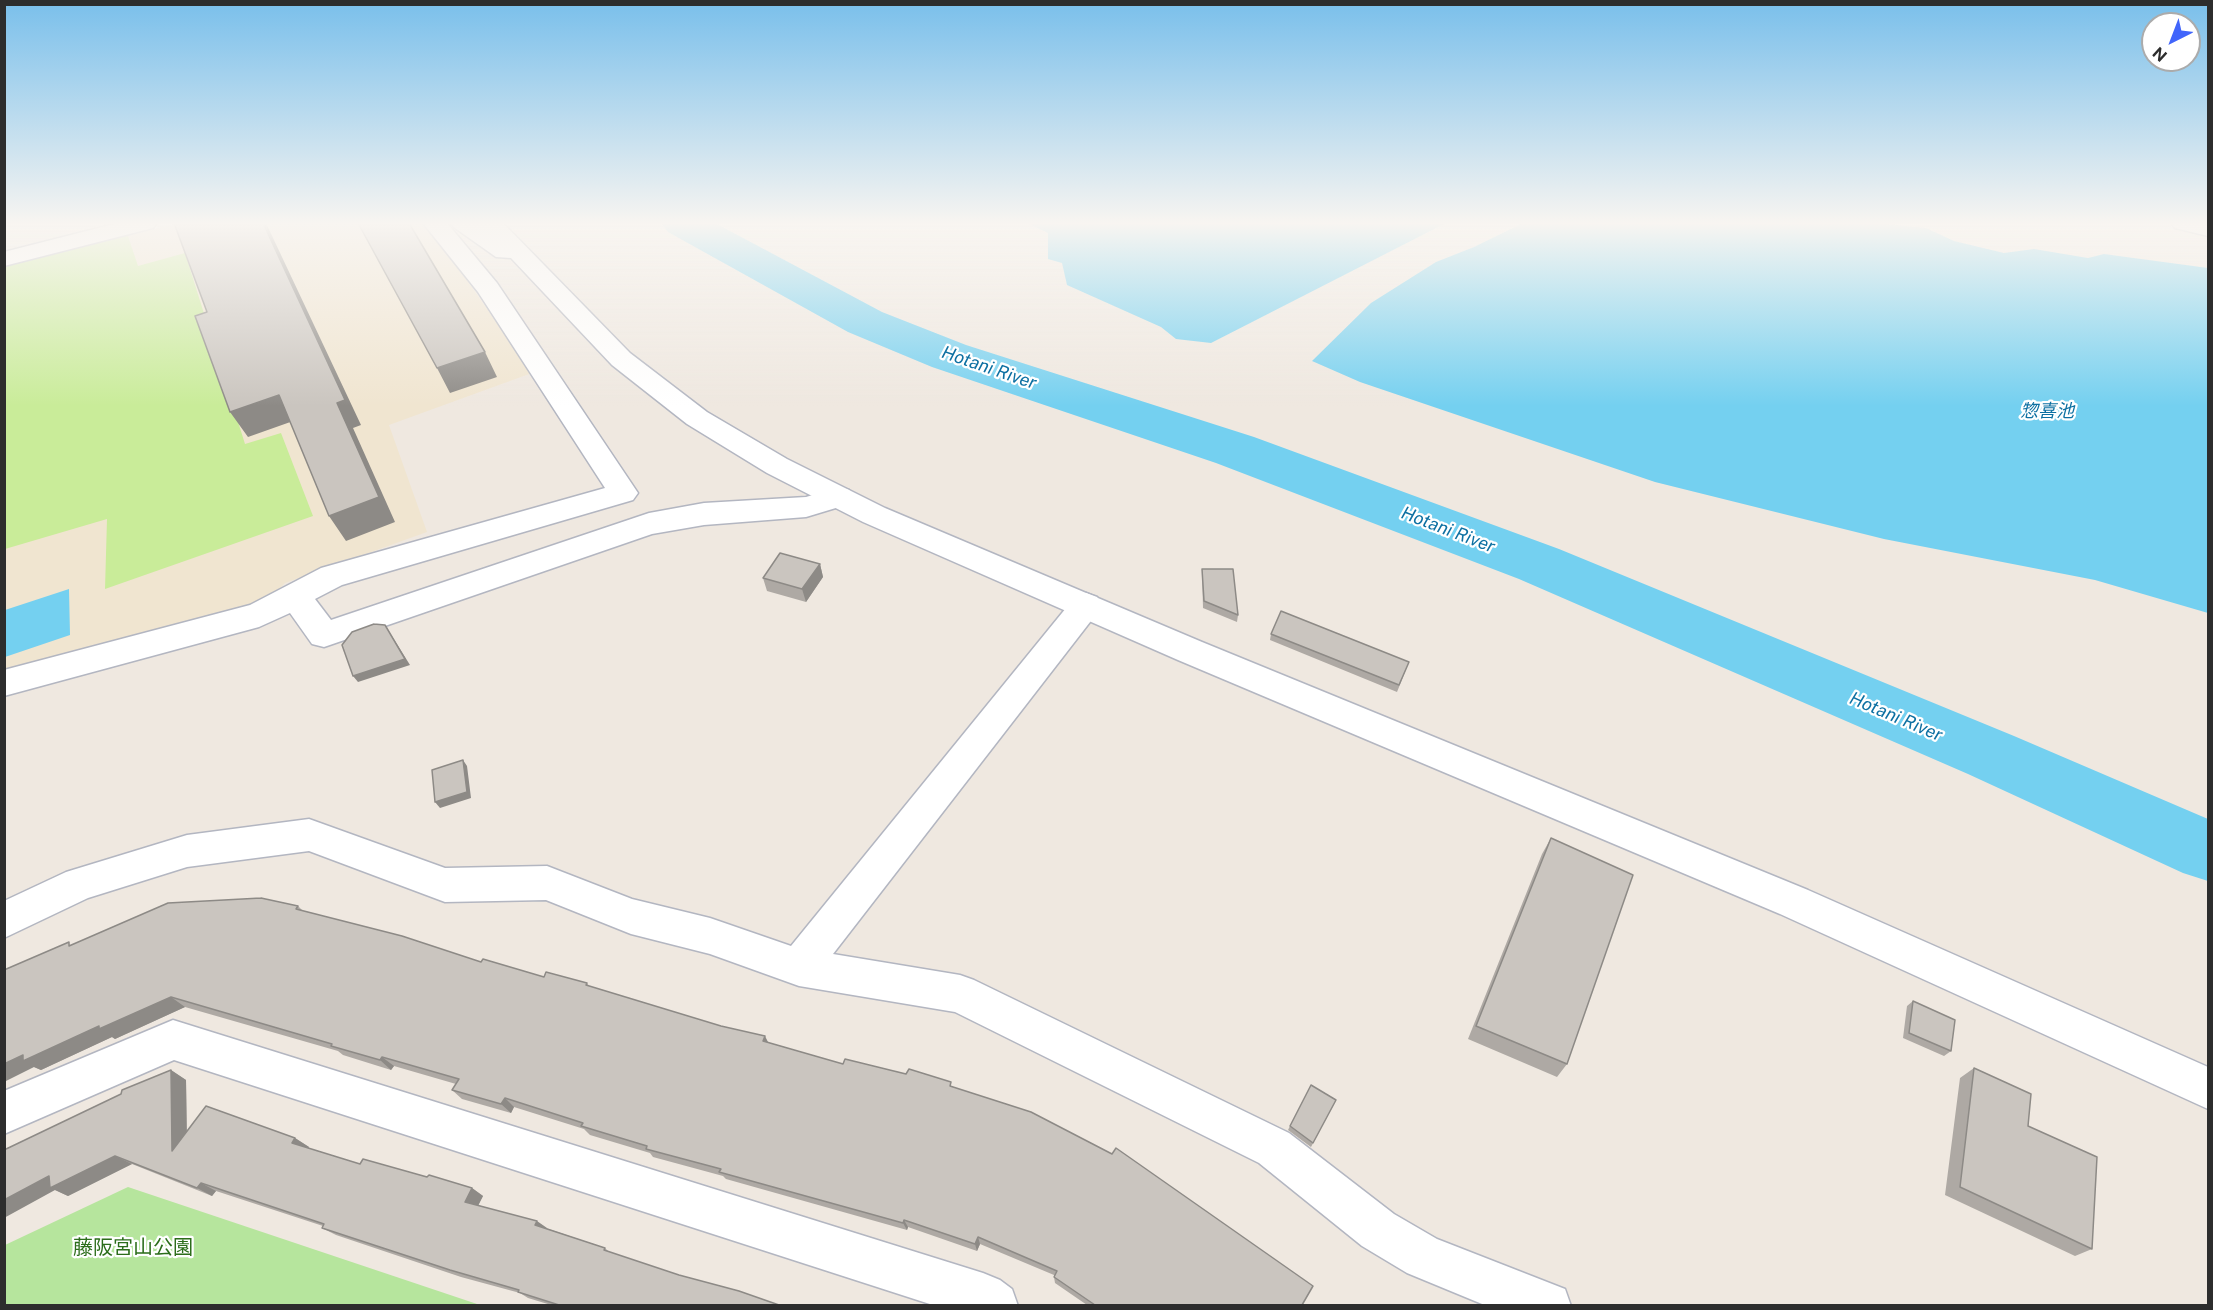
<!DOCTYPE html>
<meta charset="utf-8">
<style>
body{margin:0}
#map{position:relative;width:2213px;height:1310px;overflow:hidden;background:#efe8e0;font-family:"Public Sans",sans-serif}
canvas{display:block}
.frame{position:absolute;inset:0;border:6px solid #2d2d2d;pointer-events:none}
.north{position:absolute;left:2141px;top:12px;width:60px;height:60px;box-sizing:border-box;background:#fff;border:2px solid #ababab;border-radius:50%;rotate:222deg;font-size:16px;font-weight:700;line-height:24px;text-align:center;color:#2d2d2d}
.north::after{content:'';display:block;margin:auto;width:21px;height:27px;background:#4165fb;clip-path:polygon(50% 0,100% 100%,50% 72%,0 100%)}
</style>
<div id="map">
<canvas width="2213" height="1310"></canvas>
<div class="frame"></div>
<div class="north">N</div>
</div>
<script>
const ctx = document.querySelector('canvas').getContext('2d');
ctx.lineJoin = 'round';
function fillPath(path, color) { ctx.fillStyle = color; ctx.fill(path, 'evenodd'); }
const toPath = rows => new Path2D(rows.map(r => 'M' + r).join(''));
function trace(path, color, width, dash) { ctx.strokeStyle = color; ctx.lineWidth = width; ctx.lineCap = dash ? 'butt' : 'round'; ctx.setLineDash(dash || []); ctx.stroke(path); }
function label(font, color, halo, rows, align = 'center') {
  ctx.font = font + ' "Public Sans","Noto Sans JP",sans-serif'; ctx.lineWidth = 4.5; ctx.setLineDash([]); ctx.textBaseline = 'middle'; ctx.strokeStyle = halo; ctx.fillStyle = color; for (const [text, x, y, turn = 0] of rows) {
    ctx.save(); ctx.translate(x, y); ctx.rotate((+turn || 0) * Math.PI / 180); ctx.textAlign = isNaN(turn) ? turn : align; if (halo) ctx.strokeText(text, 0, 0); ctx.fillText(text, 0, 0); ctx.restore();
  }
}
fillPath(toPath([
 [177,223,427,223,532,373,389,425,427,532,285,583,261,607,5,677,5,267]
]), '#f0e5d0');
fillPath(toPath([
 [128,1187,480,1305,5,1305,5,1245]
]), '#b6e59d');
fillPath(toPath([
 [127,233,138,266,185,253,245,444,281,433,313,516,105,589,107,519,5,549,5,266]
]), '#c9ec99');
fillPath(toPath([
 [1027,223,1446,223,1211,343,1176,339,1161,327,1067,285,1062,263,1048,259,1048,233],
 [1523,223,1876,223,1926,228,1954,241,2004,253,2034,249,2088,258,2104,254,2208,268,2208,613,2095,580,1884,539,1655,482,1360,382,1312,361,1371,303,1436,262,1474,247],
 [69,589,70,635,5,657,5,610]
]), '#74d0f0');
fillPath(toPath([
 [661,223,715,223,882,312,966,345,1254,437,1559,549,2014,736,2208,819,2208,881,2183,873,1968,774,1519,579,1216,463,932,367,848,332,668,232,661,223]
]), '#74d0f0');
const minor = toPath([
 [118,223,157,223,153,228,4,266,4,252,118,223],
 [423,223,447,223,497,283,638,493,633,500,342,585,315,599,331,620,649,513,704,503,806,497,839,487,849,490,854,497,849,504,806,517,704,525,652,534,324,647,312,644,290,613,259,627,4,696,4,670,250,605,321,568,605,488,478,292,423,223],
 [2171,223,2208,223,2208,236,2175,228,2171,223],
 [1086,593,1097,597,1102,605,1097,613,833,954,960,975,974,980,1289,1133,1394,1214,1437,1239,1565,1289,1571,1306,1487,1306,1407,1273,1362,1246,1259,1163,955,1012,799,986,710,954,631,934,546,900,445,902,309,851,187,867,88,898,4,938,4,901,66,872,187,835,309,819,445,868,547,866,632,899,710,918,791,946,1075,597,1086,593],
 [173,1020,983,1273,1000,1280,1012,1289,1018,1306,936,1306,174,1060,4,1134,4,1091,173,1020]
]);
const tertiary = toPath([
 [451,223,503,223,630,353,707,412,787,459,885,508,1202,642,1808,890,2208,1067,2208,1109,1780,914,1178,660,863,522,767,473,687,424,612,365,511,258,496,257,455,228,451,223]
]);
trace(minor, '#b3b6c1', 3);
trace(tertiary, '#b3b6c1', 3);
fillPath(minor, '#fff');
fillPath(tertiary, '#fff');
fillPath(toPath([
 [820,564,823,577,806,602,767,591,763,578],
 [1202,569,1238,615,1237,622,1203,608],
 [1271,634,1409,662,1397,692,1270,640],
 [1551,838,1567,1064,1557,1077,1468,1039,1542,854],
 [298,906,303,911,481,962,544,977,587,983,589,986,769,1043,843,1064,952,1087,1302,1305,1087,1305,1055,1283,1054,1277,1054,1275,980,1244,977,1251,908,1227,907,1230,726,1179,723,1176,653,1157,650,1153,590,1135,584,1129,514,1107,511,1113,462,1099,452,1090,456,1084,394,1066,391,1070,343,1055,338,1051,185,1007,115,1039,112,1037,41,1070,34,1067,73,945],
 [1913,1001,1951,1051,1944,1056,1903,1038,1907,1006],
 [1974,1068,2028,1126,2092,1249,2075,1256,1945,1195,1960,1078],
 [171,1070,186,1080,187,1131,295,1138,309,1147,308,1148,360,1164,427,1177,472,1188,483,1196,478,1205,605,1248,610,1253,679,1275,779,1305,551,1305,528,1298,520,1293,461,1277,336,1235,322,1228,323,1226,216,1191,212,1196,132,1164,68,1196,55,1190],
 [1334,1104,1311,1147,1288,1130,1290,1126]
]), '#aea9a4');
fillPath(toPath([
 [263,223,266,223,361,425,353,428,395,522,346,541,329,516,337,403],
 [485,352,497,377,450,393,437,368],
 [279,395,296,420,248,437,230,412],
 [820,564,823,577,806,602,802,589],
 [385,625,410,665,358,682,353,676],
 [463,760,467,766,471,798,440,808,435,802],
 [171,997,185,1007,115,1039,112,1037,41,1070,34,1067,4,1082,4,1064,23,1055],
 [765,1036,770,1046,763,1041],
 [382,1057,394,1066,391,1070,380,1060],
 [171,1070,186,1080,187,1160,172,1151],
 [505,1098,514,1107,511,1113,501,1104],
 [295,1138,309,1147,306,1151,292,1143],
 [115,1156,132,1164,68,1196,55,1190,4,1218,4,1200,49,1176],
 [201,1183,216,1191,212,1196,197,1188],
 [472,1188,483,1196,476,1210,465,1202],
 [904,1220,908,1227,907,1230,903,1223],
 [537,1221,547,1228,545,1233,535,1225],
 [978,1237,980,1244,977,1251,975,1244]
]), '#8d8a86');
const building = toPath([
 [174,223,263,223,345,400,337,403,379,497,329,516,279,395,230,412,195,316,207,312,174,223],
 [358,223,409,223,485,352,437,368,358,223],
 [780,553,820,564,802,589,763,578,780,553],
 [1202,569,1233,569,1238,615,1204,601,1202,569],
 [1281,611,1409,662,1399,685,1271,634,1281,611],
 [374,624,385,625,405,659,353,676,342,645,352,632,374,624],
 [463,760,467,792,435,802,432,770,463,760],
 [1551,838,1633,875,1567,1064,1476,1026,1551,838],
 [261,898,298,906,296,909,402,936,481,962,483,959,544,977,546,972,587,983,586,985,721,1026,765,1036,763,1041,843,1064,845,1059,906,1074,909,1069,951,1082,950,1086,1031,1112,1112,1154,1116,1148,1313,1286,1302,1305,1095,1305,1054,1277,1057,1271,978,1237,975,1244,904,1220,903,1223,719,1172,721,1169,646,1149,647,1146,581,1126,583,1123,505,1098,501,1104,452,1090,459,1079,382,1057,380,1060,331,1046,332,1044,171,997,99,1029,99,1026,23,1061,23,1055,4,1064,4,970,69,942,69,946,168,903,261,898],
 [1913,1001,1955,1020,1951,1051,1909,1033,1913,1001],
 [1974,1068,2031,1094,2028,1126,2097,1157,2092,1249,1960,1187,1974,1068],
 [171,1070,172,1151,206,1106,295,1138,292,1143,360,1164,363,1159,427,1177,429,1175,472,1188,465,1202,537,1221,535,1225,605,1248,604,1250,679,1275,739,1291,779,1305,559,1305,518,1292,519,1290,450,1270,322,1228,324,1224,201,1183,197,1188,115,1156,50,1188,49,1176,4,1200,4,1150,121,1094,122,1090,171,1070],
 [1311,1085,1336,1100,1313,1143,1290,1126,1311,1085]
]);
fillPath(building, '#cac5bf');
trace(building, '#8d8a86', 1.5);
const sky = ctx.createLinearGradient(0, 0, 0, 406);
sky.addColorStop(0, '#79bfeb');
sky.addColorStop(0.55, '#f8f5f1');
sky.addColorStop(1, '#f8f5f100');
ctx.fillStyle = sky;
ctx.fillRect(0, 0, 2213, 406);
label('italic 18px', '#0d70a2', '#fff', [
 ["Hotani River",989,368,19],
 ["惣喜池",2047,411],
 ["Hotani River",1448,530,21],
 ["Hotani River",1896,717,23]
]);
label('20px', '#2c6d1b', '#fff', [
 ["藤阪宮山公園",133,1248]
]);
</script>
